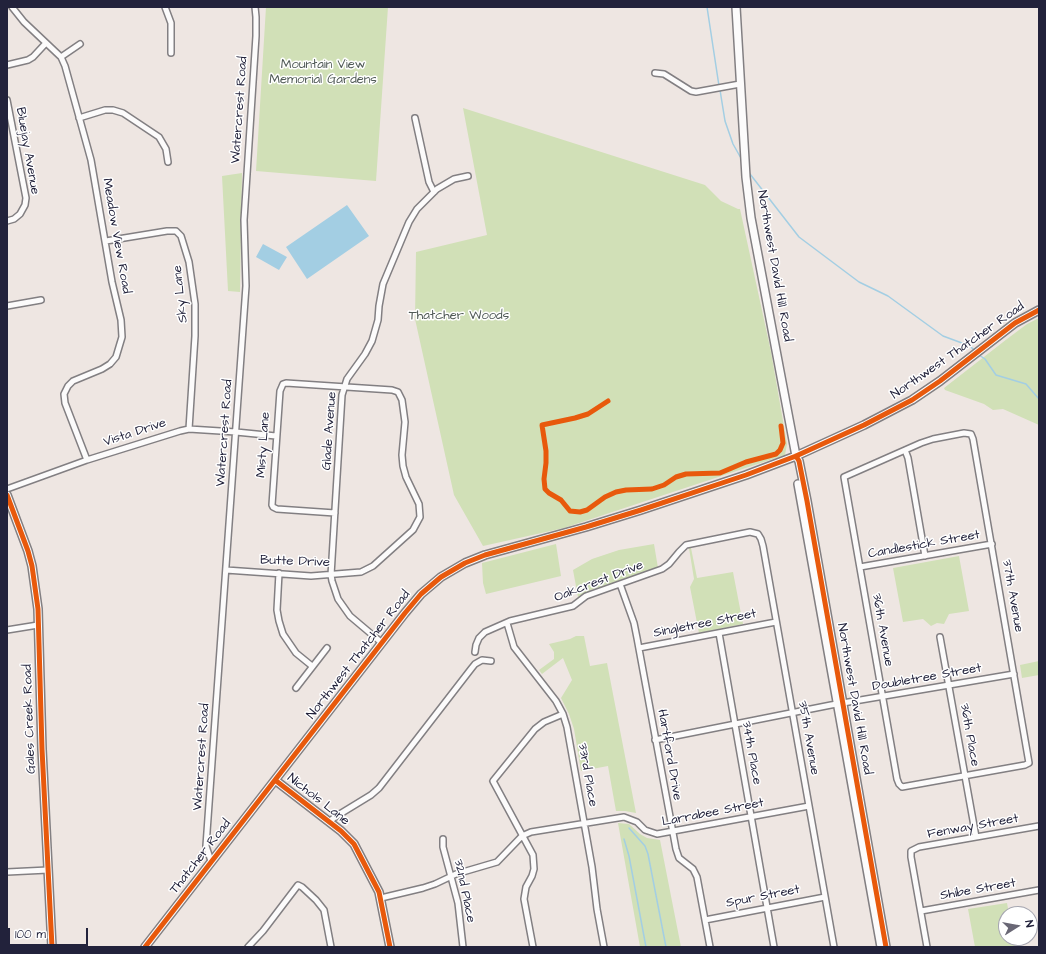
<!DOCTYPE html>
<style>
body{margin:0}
#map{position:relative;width:1046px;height:954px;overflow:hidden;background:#eee6e2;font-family:"Architects Daughter",sans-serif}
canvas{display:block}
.frame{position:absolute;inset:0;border:8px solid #22223b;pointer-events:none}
.north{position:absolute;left:998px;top:906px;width:40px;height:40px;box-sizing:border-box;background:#fff;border:1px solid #a7a7b1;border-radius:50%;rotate:79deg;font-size:11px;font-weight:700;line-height:16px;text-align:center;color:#22223b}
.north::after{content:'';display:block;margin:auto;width:14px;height:18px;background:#696775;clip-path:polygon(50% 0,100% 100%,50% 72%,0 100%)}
.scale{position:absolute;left:8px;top:928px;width:80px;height:18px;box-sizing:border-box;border:2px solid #22223b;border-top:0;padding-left:5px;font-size:12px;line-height:14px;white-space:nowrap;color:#22223b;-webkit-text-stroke:3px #fff;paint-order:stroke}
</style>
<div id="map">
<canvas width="1046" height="954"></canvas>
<div class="frame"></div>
<div class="north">N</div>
<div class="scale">100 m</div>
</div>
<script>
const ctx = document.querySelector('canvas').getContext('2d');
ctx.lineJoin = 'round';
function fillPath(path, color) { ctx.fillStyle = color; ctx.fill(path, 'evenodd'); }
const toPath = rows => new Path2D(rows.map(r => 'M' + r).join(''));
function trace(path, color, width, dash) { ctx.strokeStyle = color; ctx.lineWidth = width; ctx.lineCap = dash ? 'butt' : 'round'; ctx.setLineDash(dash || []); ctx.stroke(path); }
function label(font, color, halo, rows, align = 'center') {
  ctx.font = font + ' "Architects Daughter",sans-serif'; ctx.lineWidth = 3; ctx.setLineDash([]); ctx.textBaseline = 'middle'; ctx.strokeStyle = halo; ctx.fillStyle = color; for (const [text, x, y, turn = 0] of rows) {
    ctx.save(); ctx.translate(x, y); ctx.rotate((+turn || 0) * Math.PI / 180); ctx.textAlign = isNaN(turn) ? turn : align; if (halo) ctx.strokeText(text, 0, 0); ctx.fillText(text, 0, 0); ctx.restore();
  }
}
fillPath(toPath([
 [266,7,388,7,376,181,256,171],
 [463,108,705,185,721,201,738,209,740,209,771,352,787,444,785,455,564,528,483,546,454,495,415,319,416,252,487,235],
 [242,173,240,292,228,291,222,176],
 [1039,318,1039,425,1003,409,993,410,984,404,945,390,944,388,1007,339,1027,324],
 [556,544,561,576,486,594,483,583,482,563],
 [654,544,658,568,591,590,578,597,573,570,592,559,619,550],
 [689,548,691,548,697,578,733,572,743,624,699,633,690,587,694,579],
 [959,556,969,611,949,614,944,624,937,623,931,626,923,619,903,622,893,568],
 [576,636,584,636,590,666,607,663,636,813,625,811,616,811,608,766,581,771,574,729,569,714,561,698,572,680,563,658,542,674,539,670,554,659,554,652,549,644,570,639],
 [1039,661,1039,675,1022,678,1020,665],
 [618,823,629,824,640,834,647,838,660,840,681,947,640,947],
 [1007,903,1009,914,1006,914,1006,938,1013,938,1015,947,975,947,968,909]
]), '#d1e0b7');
fillPath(toPath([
 [347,205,369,236,307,279,286,247],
 [263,244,287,257,279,270,256,257]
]), '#a3cee3');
trace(toPath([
 [707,7,719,86],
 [720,90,725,121,733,144,742,160],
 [750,174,799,237,859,282,888,296,943,336,970,346,975,351],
 [979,355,985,359,996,375,1026,384,1039,399],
 [629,828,645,846,648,854,666,947],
 [624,839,629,856,646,947]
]), '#a3cee3', 1.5);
const street = toPath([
 [12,7,24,22,61,57,65,66,91,160,112,282,121,320,122,337,116,357,110,364,102,369,73,381,68,386,64,394,65,403,87,460],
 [165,7,171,23,171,53],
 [61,57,80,44],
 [7,65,28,60,33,57,46,43],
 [655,73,664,74,691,91,696,92,740,84],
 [7,100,26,198,25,205,20,214,14,219,7,221],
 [79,118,105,110,113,110,123,113,159,137,166,149,168,162],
 [415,118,429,182,434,192],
 [106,241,167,231,176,231,181,236,189,262,195,304,195,336,189,429],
 [7,306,41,300],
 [964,433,971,434,973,439,1029,763,1025,765,902,787,899,784,897,779,844,477,921,443,933,439,964,433],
 [905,450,908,458,925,556],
 [7,489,87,460,180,431,189,429,236,432,276,436],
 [860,567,992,544],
 [226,570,311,576,361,572,373,566,413,530,420,517,419,504,406,477,403,466,402,455,405,422,402,400,398,392,392,390,286,383,283,384,280,391,272,505,273,507,277,509,335,513],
 [279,573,277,610,279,621,283,634,296,653,312,666],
 [620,584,634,623,637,638,676,849,679,858,693,869,697,877,710,947],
 [507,623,514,647,556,701,563,714,567,727,592,867,597,909,604,947],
 [7,630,38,625],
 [719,633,774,947],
 [940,637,976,837],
 [382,643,350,616,338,599,332,581,331,575,342,395,347,379,365,354,372,341,378,320,379,306,383,284,409,222,417,209,437,189,454,179,468,176],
 [639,648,776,622],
 [475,652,476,645,479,638,485,632,510,621,573,606,586,596,662,569,669,564,679,552,686,545,750,532,758,534,761,539,763,546,834,947],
 [296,688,327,648],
 [655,740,831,705,1014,674],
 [329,822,335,817,371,795,379,788,471,669,475,664,482,660,491,661],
 [443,839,443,847,458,903,463,947],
 [211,861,206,846,246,286,244,220,256,36,256,17,255,7],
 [7,872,48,870],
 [381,898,423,888,435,884,456,874,497,862,522,836,531,832,624,817,637,822,645,830,657,834,809,806],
 [921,911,1039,890],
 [705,920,825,897],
 [248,947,263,931,298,885,302,887,316,900,324,910,331,947],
 [533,947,524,899,526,887,532,876,534,869,533,855,493,781,535,729,544,722,563,714],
 [927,947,911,857,911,851,919,847,1039,826]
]);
const secondary = toPath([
 [736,7,746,177,751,218,796,456,799,461,807,501,886,947],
 [798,484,881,947],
 [7,495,28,551,32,566,38,609,42,749,52,947],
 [275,780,341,831,354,844,379,892,390,947],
 [145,947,405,613,421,594,441,577,465,563,485,555,586,527,641,510,746,475,796,456,864,425,912,400,940,381,1015,323,1039,310]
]);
trace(street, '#827f82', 8);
trace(secondary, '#827f82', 10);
trace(street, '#fcfbfb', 5);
trace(secondary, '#fcfbfb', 7);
trace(toPath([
 [608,401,588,414,575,418,542,425,546,451,546,463,544,479,545,489,549,493,561,500,570,511,580,512,587,510,605,497,616,492,626,490,652,489,664,485,676,477,686,474,720,473,746,462,776,454,780,450,783,443,781,426],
 [796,456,799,461,807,501,886,947],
 [7,495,28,551,32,566,38,609,42,749,52,947],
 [275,780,341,831,354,844,379,892,390,947],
 [145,947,405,613,421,594,441,577,465,563,485,555,586,527,641,510,746,475,796,456,864,425,912,400,940,381,1015,323,1039,310]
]), '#e8590c', 5);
label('13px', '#505a56', '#fff', [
 ["Mountain View",323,65],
 ["Memorial Gardens",323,80],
 ["Thatcher Woods",459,316]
]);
label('13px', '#22223b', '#fff', [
 ["Watercrest Road",240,110,-86],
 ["Bluejay Avenue",27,151,80],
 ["Meadow View Road",116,236,80],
 ["Northwest David Hill Road",774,266,80],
 ["Sky Lane",181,294,-96],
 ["Northwest Thatcher Road",958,351,-35],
 ["Glade Avenue",330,431,-86],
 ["Vista Drive",135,433,-18],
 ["Watercrest Road",225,433,-86],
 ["Misty Lane",264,445,-86],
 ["Candlestick Street",924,545,-10],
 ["Butte Drive",295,562,2],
 ["Oakcrest Drive",599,582,-21],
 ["37th Avenue",1012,596,80],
 ["Singletree Street",705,624,-11],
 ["36th Avenue",882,630,80],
 ["Northwest Thatcher Road",359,655,-52],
 ["Doubletree Street",927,678,-10],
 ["Northwest David Hill Road",854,699,80],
 ["Gales Creek Road",30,719,-92],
 ["36th Place",969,735,80],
 ["35th Avenue",808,738,80],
 ["34th Place",751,753,80],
 ["Hartford Drive",669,755,80],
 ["Watercrest Road",202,757,-86],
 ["33rd Place",587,775,80],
 ["Nichols Lane",318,800,38],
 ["Larrabee Street",713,813,-11],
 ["Fenway Street",973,827,-10],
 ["Thatcher Road",201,857,-52],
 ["Shibe Street",978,890,-10],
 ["32nd Place",464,891,78],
 ["Spur Street",763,897,-11]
]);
</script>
